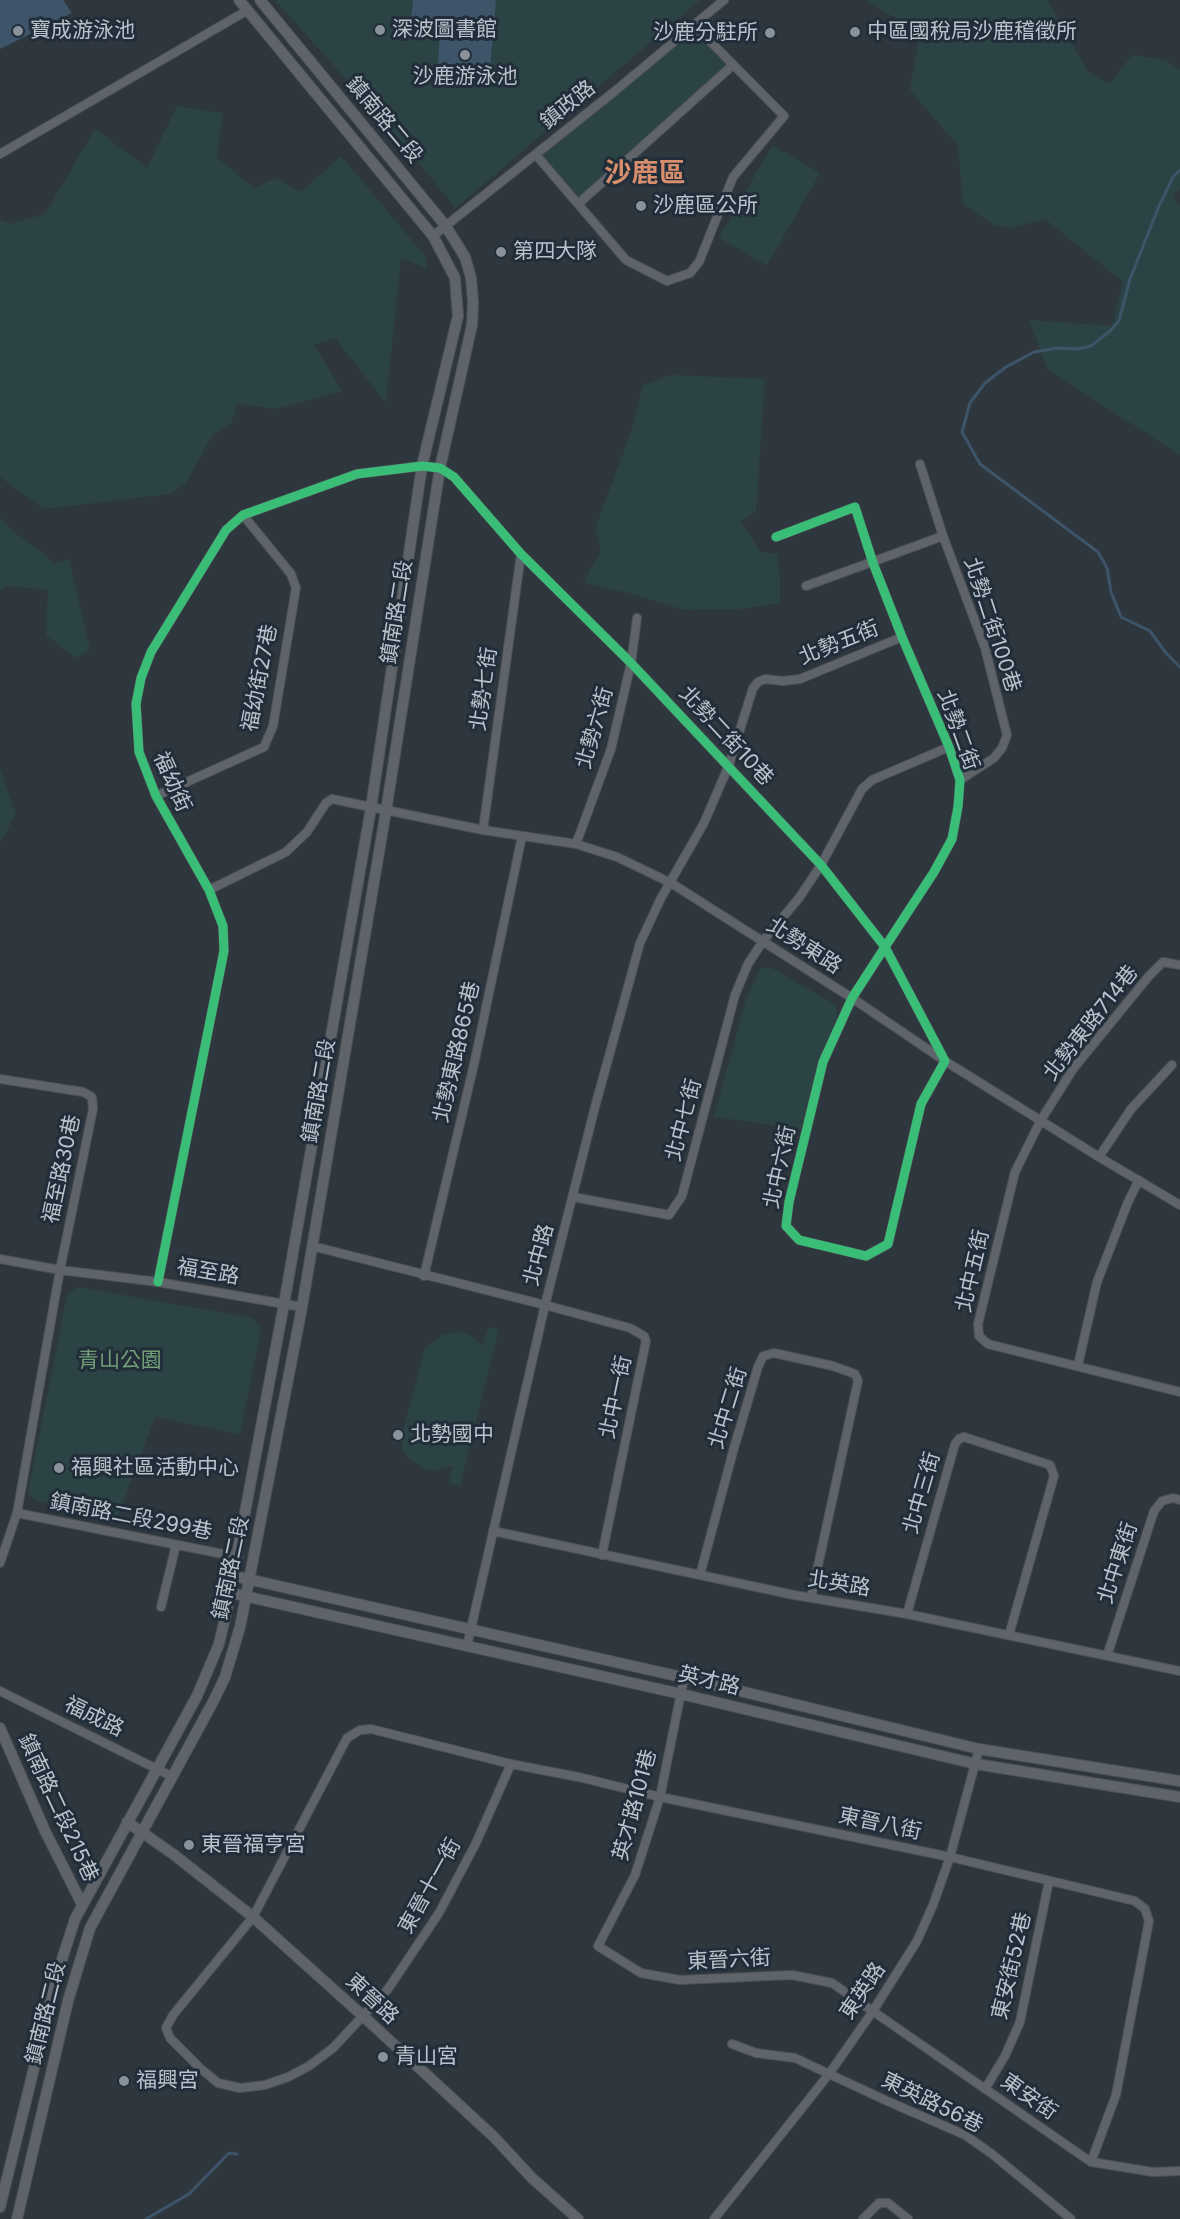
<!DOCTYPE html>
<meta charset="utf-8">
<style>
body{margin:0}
canvas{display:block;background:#2e363e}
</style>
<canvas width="1180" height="2219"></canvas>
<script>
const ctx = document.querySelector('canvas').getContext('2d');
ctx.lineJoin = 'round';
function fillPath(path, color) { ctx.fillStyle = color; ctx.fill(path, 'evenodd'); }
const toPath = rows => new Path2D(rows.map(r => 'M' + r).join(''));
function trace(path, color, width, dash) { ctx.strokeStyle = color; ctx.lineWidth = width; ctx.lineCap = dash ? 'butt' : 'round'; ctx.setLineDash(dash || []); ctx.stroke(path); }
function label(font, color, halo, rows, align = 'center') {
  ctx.font = font + ' Inter,"Noto Sans TC",sans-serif'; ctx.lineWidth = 6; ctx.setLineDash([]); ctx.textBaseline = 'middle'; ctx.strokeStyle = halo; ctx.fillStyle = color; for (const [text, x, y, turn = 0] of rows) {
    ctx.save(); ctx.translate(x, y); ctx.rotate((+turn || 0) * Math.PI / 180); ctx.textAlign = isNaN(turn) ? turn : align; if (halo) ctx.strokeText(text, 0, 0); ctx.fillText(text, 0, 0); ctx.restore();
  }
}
fillPath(toPath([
 [275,0,700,0,456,208,377,114],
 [864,0,1048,0,1088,72,1110,84,1132,55,1165,60,1180,70,1180,189,1172,197,1180,205,1180,455,1048,370,1029,320,1112,326,1123,282,1045,219,1011,228,994,225,963,204,958,146,910,90,920,32],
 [693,29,728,64,580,198,541,155],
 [177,106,223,113,217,158,255,188,275,178,301,192,341,156,426,257,426,269,401,258,386,403,335,338,314,345,342,391,277,409,238,404,231,423,212,436,186,483,171,494,44,509,0,477,0,220,10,224,45,214,95,129,147,168],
 [772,145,820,173,767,265,719,238],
 [672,375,765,379,756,512,741,521,760,552,777,554,780,578,780,603,740,609,684,610,633,594,583,583,601,550,595,529,632,429,643,385],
 [0,517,14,532,42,552,54,564,69,559,90,650,76,658,46,635,48,590,6,586,0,592],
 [0,769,16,814,0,843],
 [770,967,836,1005,837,1020,820,1061,801,1129,714,1117,747,996,761,968],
 [78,1287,252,1318,261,1329,240,1434,155,1417,117,1519,34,1500,28,1492,67,1295],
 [489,1327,499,1329,460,1486,449,1483,453,1465,433,1471,425,1469,409,1459,403,1451,401,1438,425,1348,442,1335,460,1331,469,1334,482,1346]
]), '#2b4344');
fillPath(toPath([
 [0,0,63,0,72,13,0,49],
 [413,0,496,0,489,80,437,75,440,35,410,32]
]), '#3d5469');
trace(toPath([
 [1180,170,1173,177,1159,206,1130,279,1119,321,1110,331,1091,346,1077,349,1057,348,1034,352,1006,367,985,383,970,403,962,432,980,464,1098,552,1107,568,1111,592,1121,617,1150,631,1166,653,1180,667],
 [146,2219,189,2194,229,2153,237,2154]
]), '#3d5469', 3);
const minor = toPath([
 [694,25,784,116,733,177,699,262,690,273,667,281,626,260,578,204,733,65],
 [0,154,248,10],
 [536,155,578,204],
 [433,236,615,91,724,0],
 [920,464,943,536,985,648,1007,735,1002,748,994,758,960,780],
 [806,586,943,536],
 [156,796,264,747,273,726,296,588,291,574,243,515],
 [483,830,521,554],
 [576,844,611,749,631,663,637,618],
 [209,890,286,852,307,832,326,803,332,799,483,830,576,844,617,857,671,883,852,998,945,1061,1099,1157,1180,1205],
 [1180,965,1163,962,1149,976,1073,1069,1041,1120,1015,1172,978,1324,979,1336,988,1344,1180,1392],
 [0,1079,83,1092,92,1097,93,1109,60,1270,17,1513,0,1563],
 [1099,1157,1131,1109,1172,1065],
 [573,1197,669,1215,682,1196,735,995,748,964,763,941,799,898,821,865,862,789,872,780,949,747],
 [312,1246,545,1305,630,1328,644,1336,646,1341,602,1555],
 [0,1259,60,1270,158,1282,302,1307],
 [424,1276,475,1060,522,836],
 [158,1282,224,951,223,926,209,890,156,796,139,752,136,704,141,678,151,652,226,530,243,515,357,474,422,466,440,468,454,477,521,554,631,663,821,865,885,947,945,1061,921,1104,888,1244,866,1256,799,1240,786,1226,789,1202,823,1062,852,998,885,947,934,872,952,839,958,807,960,780,949,747,902,637,873,563,855,507,776,537],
 [1078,1365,1097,1282,1128,1202,1139,1180],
 [17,1513,238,1557],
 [493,1531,794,1595,907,1614,1180,1671],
 [700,1575,734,1448,758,1367,763,1356,774,1353,833,1366,855,1374,858,1381,811,1598],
 [161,1607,176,1545],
 [907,1614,955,1444,959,1439,964,1437,1050,1465,1054,1476,1009,1635],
 [467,1646,545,1305,595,1107,640,943,661,898,704,823,729,765,753,688,758,682,765,679,783,681,800,679,902,637],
 [1107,1656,1154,1511,1162,1501,1173,1498,1180,1500],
 [684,1678,660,1797,635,1875,598,1946,641,1973,680,1980,792,1975,832,1983,1091,2162,1153,2172,1180,2171],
 [0,1691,171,1776],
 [511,1764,476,1843,439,1913,388,1989,333,2048,309,2066,288,2077,265,2085,240,2088,218,2083,200,2068,170,2038,166,2028,173,2015,253,1917,347,1738,360,1730,371,1729,511,1764,583,1778,660,1797,950,1857,1135,1901,1145,1909,1149,1921,1116,2095,1091,2162],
 [732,2044,756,2053,795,2058,887,2101,965,2135,992,2154,1071,2219],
 [985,2089,1005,2056,1020,2022,1049,1881],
 [714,2219,829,2074,873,2011,917,1941,933,1905,950,1857,979,1749],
 [863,2219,879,2203,888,2203,908,2219]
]);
const tertiary = toPath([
 [234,1576,699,1681,979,1749,1180,1781],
 [231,1593,681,1694,976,1764,1180,1797],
 [0,1728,45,1831,82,1904],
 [127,1822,173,1854,253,1917,363,2016,494,2137,532,2178,578,2219],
 [0,2207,56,1978,75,1919,197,1696,219,1644,226,1614,284,1304,371,808,422,466,458,316,455,278,433,236,239,0],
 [17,2219,68,2001,90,1928,214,1700,225,1677,240,1627,302,1307,386,811,440,468,472,325,473,302,471,278,465,257,445,225,260,0]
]);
trace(minor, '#4d5258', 10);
trace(tertiary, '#4d5258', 12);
trace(minor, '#5f646b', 8);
trace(tertiary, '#5f646b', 10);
trace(toPath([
 [158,1282,224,951,223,926,209,890,156,796,139,752,136,704,141,678,151,652,226,530,243,515,357,474,422,466,440,468,454,477,521,554,631,663,821,865,885,947,945,1061,921,1104,888,1244,866,1256,799,1240,786,1226,789,1202,823,1062,852,998,885,947,934,872,952,839,958,807,960,780,949,747,902,637,873,563,855,507,776,537]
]), '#3abd76', 9);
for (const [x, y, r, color] of [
 [380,30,6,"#89929b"],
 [18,31,6,"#89929b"],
 [855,32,6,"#89929b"],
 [770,33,6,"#89929b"],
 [465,55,6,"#89929b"],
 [641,206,6,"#89929b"],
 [501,252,6,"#89929b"],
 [398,1435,6,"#89929b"],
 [59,1468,6,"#89929b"],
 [189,1845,6,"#89929b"],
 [383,2057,6,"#89929b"],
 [124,2081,6,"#89929b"]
]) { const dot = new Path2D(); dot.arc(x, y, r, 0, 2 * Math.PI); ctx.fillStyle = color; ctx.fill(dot); trace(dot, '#212e39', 2); }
label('21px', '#bac3cd', '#212e39', [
 ["深波圖書館",392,30],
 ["寶成游泳池",30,31],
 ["中區國稅局沙鹿稽徵所",867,32],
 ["沙鹿分駐所",758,33,"right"],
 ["沙鹿游泳池",465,77,"center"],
 ["沙鹿區公所",653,206],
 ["第四大隊",513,252],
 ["北勢國中",410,1435],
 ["福興社區活動中心",71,1468],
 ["東晉福亨宮",201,1845],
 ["青山宮",395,2057],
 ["福興宮",136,2081]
], 'left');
label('21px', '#bac3cd', '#212e39', [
 ["鎮政路",568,105,-39],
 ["鎮南路二段",384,120,50],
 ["鎮南路二段",397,612,-81],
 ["北勢二街100巷",992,625,72],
 ["北勢五街",839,643,-22],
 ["福幼街27巷",260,678,-79],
 ["北勢七街",484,689,-82],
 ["北勢六街",595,728,-74],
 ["北勢二街",958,730,70],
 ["北勢二街10巷",726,736,47],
 ["福幼街",172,782,66],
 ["北勢東路",804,946,33],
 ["北勢東路714巷",1091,1023,-52],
 ["北勢東路865巷",457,1052,-77],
 ["鎮南路二段",319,1091,-80],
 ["北中七街",684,1120,-75],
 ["北中六街",780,1167,-78],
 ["福至路30巷",62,1169,-78],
 ["北中路",539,1255,-75],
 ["北中五街",973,1271,-77],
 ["福至路",208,1272,10],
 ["北中一街",616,1397,-78],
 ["北中二街",728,1408,-73],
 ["北中三街",922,1493,-74],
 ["鎮南路二段299巷",131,1517,11],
 ["北中東街",1118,1563,-72],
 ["鎮南路二段",231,1568,-78],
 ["北英路",839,1584,9],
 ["英才路",709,1681,13],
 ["福成路",94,1717,26],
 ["英才路101巷",635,1805,-75],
 ["鎮南路二段215巷",58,1808,65],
 ["東晉八街",880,1824,12],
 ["東晉十一街",430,1886,-61],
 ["東晉六街",729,1960,-3],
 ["東安街52巷",1012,1966,-77],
 ["東英路",863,1991,-56],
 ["東晉路",372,1999,43],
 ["鎮南路二段",46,2013,-76],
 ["東安街",1029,2097,35],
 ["東英路56巷",932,2103,26]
]);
label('21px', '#719e77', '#212e39', [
 ["青山公園",120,1361]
]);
label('bold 27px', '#d68e6c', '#212e39', [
 ["沙鹿區",645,174]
]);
</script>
